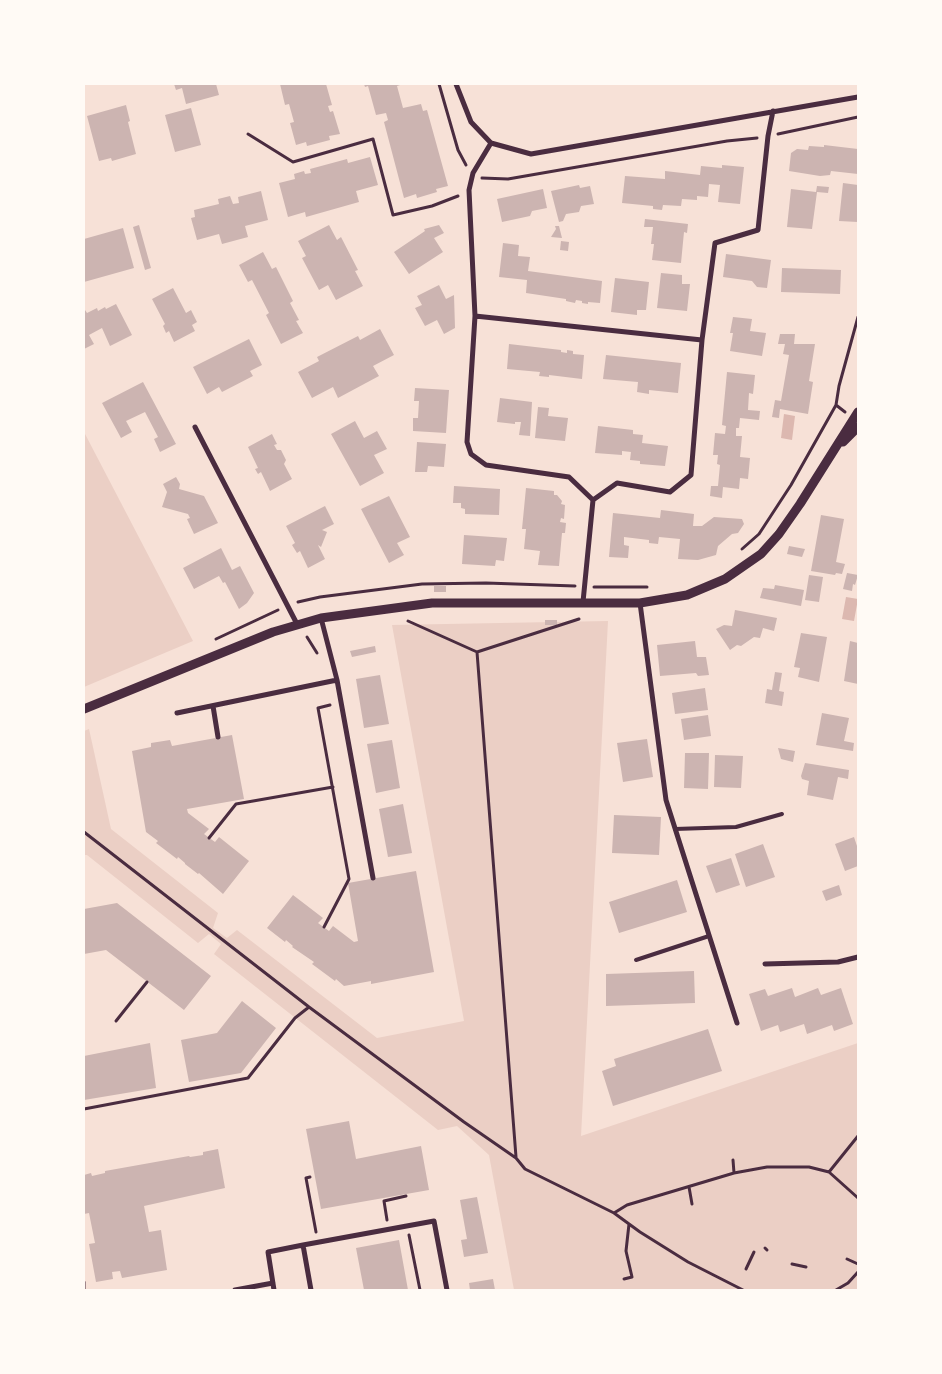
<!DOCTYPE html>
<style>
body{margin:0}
#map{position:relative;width:942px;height:1374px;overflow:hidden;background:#f7e1d7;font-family:"PT Serif",serif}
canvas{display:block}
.frame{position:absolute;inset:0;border:85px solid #fffaf5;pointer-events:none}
</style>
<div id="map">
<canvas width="942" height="1374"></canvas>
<div class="frame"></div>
</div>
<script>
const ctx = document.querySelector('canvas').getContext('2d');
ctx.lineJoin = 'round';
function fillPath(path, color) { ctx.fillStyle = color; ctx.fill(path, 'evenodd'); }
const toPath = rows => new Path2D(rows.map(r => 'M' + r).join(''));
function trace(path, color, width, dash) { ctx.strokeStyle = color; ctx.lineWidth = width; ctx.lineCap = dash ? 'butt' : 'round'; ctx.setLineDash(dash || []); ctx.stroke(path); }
fillPath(toPath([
 [84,432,193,641,84,687],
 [608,621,581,1136,858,1043,858,1290,514,1290,489,1155,457,1126,438,1130,214,954,221,944,209,934,198,943,87,855,84,855,84,731,89,729,111,829,218,913,213,928,227,938,237,930,377,1038,464,1021,392,625]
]), '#ebcfc5');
fillPath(toPath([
 [784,414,795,416,792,440,781,438],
 [846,597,858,599,854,621,842,619]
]), '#dcb8b0');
fillPath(toPath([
 [174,84,216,84,219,95,186,104,182,88,176,90],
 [280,84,326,84,332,105,328,106,330,112,333,111,340,134,329,136,330,140,307,146,306,142,296,145,290,123,294,122,289,104,285,105],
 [364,84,403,84,397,86,403,108,421,104,423,111,427,110,448,186,436,189,437,192,417,198,416,194,404,198,384,122,388,120,386,113,376,115,368,86,365,87],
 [126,105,130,121,128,122,136,154,112,161,111,158,99,161,87,116],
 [191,108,201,145,175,152,165,115],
 [824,145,858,149,858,174,831,171,830,175,820,176,789,171,791,153,797,149,808,150,809,146,824,147],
 [370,157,378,185,356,191,359,202,306,217,305,212,288,217,279,183,295,179,294,174,304,171,305,174,311,173,310,169,347,159,348,163],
 [722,165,744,167,740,204,718,202,720,185,709,184,708,197,697,196,697,200,682,199,681,206,663,205,662,210,653,209,653,206,622,203,625,176,665,179,665,171,700,175,701,166,722,168],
 [843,183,858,185,858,222,839,221],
 [579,185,580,188,590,186,594,204,581,206,579,212,566,214,563,221,559,222,551,191],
 [817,186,829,187,828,193,817,192,812,229,787,227,791,189,816,192],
 [543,189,547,208,532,211,530,216,502,222,497,199],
 [261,191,268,220,245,226,248,237,222,244,219,234,197,240,191,218,195,217,194,210,219,204,218,199,230,196,233,204,239,203,238,197],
 [645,219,688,224,687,233,684,232,681,263,652,260,654,244,651,244,653,227,644,227],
 [139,225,151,268,145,270,133,227],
 [329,225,337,240,341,237,358,270,355,271,363,286,336,300,328,285,319,290,302,258,306,256,298,241],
 [439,225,444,233,434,238,443,252,409,274,394,252,425,231,424,229],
 [555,226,559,226,562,238,551,237,556,229],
 [123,228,134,268,84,282,84,239],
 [561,241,569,242,568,251,560,250],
 [503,243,519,245,518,256,530,257,528,271,602,281,600,303,588,302,588,304,582,303,582,301,576,300,575,303,566,301,566,299,526,293,527,280,499,277],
 [263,252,272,269,276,267,293,301,290,303,299,320,296,321,303,333,281,344,266,315,269,313,252,280,248,282,239,265],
 [726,254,771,260,767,288,757,287,752,281,723,277],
 [782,268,841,270,840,294,781,292],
 [661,273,682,275,682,284,690,284,687,311,657,308],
 [615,278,649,282,646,310,637,310,637,315,611,312],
 [439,285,446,299,454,295,455,328,444,334,437,320,425,326,415,308,422,305,417,296],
 [173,288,186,313,191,310,197,322,192,325,195,331,174,342,169,331,166,333,163,326,165,324,152,299],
 [116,304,132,335,110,346,102,328,89,335,94,344,84,349,84,310,85,310,87,313,97,308,98,311,105,307,106,309],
 [733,317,752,319,750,331,766,333,762,356,730,351,733,333,730,333],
 [380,329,394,355,373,366,379,376,338,398,333,387,312,398,298,372,319,361,317,357,358,336,360,340],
 [780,334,795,334,794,344,815,344,809,381,813,382,808,414,780,409,779,418,772,417,775,400,781,401,789,355,783,354,785,344,778,344],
 [249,339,262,365,250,371,253,376,222,392,219,387,207,394,193,367],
 [509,344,561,350,561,352,567,353,567,350,573,351,573,354,584,355,582,379,549,375,549,377,539,376,540,372,507,369],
 [606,355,681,363,678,393,649,390,649,394,637,392,638,382,603,379],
 [727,372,755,375,753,394,749,393,748,410,760,411,759,420,740,418,739,428,736,428,736,436,742,436,740,457,750,458,748,479,740,478,739,489,723,487,722,498,710,496,711,486,718,486,720,465,717,464,718,455,713,455,715,433,725,434,726,426,722,425],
 [143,382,176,444,160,452,154,439,158,437,145,412,126,421,132,432,121,438,102,403],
 [415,388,449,390,446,433,413,431,413,418,418,418,419,401,414,401],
 [500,398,532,402,530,436,519,435,521,422,515,422,515,424,497,422],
 [538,407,549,408,548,416,568,418,565,441,535,438],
 [355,421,364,438,377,431,387,449,374,455,384,473,360,486,331,434],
 [598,426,633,430,633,434,643,435,642,443,668,446,665,466,640,464,640,461,630,460,631,452,622,451,622,455,595,453],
 [272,434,277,444,274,445,277,450,281,450,286,460,284,464,292,479,270,491,261,472,258,474,255,469,258,468,248,447],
 [417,442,446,444,444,467,428,466,427,472,415,472],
 [176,477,180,484,179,489,204,496,218,523,194,534,187,519,190,518,188,514,162,507,167,492,163,484],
 [454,486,500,489,499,515,465,514,465,509,461,508,461,503,453,503],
 [526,488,554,491,554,495,557,495,562,501,561,504,565,505,564,519,561,518,560,522,566,523,565,533,562,533,559,566,538,565,540,551,524,549,526,529,522,529],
 [389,496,410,537,397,543,404,555,389,563,361,509],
 [325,506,334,524,322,530,327,532,321,547,318,545,325,559,308,568,300,551,297,553,292,545,295,543,286,526],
 [661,510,694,514,693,526,702,526,714,517,742,519,744,524,738,533,732,534,718,546,716,555,698,560,678,559,680,539,659,537,658,544,649,543,649,540,624,537,624,545,629,546,628,558,609,557,613,513,660,518],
 [821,515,844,519,836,562,845,564,842,574,836,573,835,575,811,571],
 [464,535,507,538,504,561,496,560,495,566,462,564],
 [789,546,805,549,802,557,787,554],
 [221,548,232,570,240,566,254,593,247,603,239,609,225,582,223,583,219,576,194,589,183,568],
 [847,573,858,575,855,585,853,584,852,591,843,589],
 [809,575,823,577,819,602,805,600],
 [775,585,804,590,801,606,760,598,763,588,774,589],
 [434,586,446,586,446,592,434,592],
 [735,610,777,618,774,631,763,628,760,638,754,637,741,646,737,645,730,650,716,629,724,625,732,626],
 [545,620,557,620,557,625,545,625],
 [801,633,827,637,819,682,798,677,800,668,794,667],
 [695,641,697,657,706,657,709,675,698,676,696,673,660,676,657,645],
 [850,641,858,643,858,684,844,681],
 [375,646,376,652,352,657,350,651],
 [775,672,782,673,779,691,784,692,782,706,765,703,767,689,772,690],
 [380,675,389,724,364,728,356,679],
 [705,688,708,710,675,714,672,693],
 [822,713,849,718,844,741,854,743,853,751,816,745],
 [708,715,711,736,684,740,681,719],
 [232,735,244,799,187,809,188,813,209,829,204,834,215,842,219,837,249,861,223,894,199,873,198,874,185,864,185,863,178,857,177,859,156,843,158,841,146,832,132,751,151,747,151,743,170,740,172,746],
 [647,739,653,777,623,782,617,743],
 [392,740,400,788,376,793,367,744],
 [778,748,795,751,793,762,781,759],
 [685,753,709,753,708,789,684,788],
 [715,755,743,756,741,788,714,787],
 [805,763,849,770,848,779,838,777,833,800,807,795,809,781,802,779,801,776],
 [403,804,412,853,388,857,379,809],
 [614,815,661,817,659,855,612,853],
 [854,837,858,849,858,866,845,871,835,844],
 [763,844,775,877,746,887,735,854],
 [731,858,740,885,716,893,706,866],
 [416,871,434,972,371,984,371,981,344,986,336,979,335,981,312,964,314,962,292,947,293,946,286,940,285,942,267,928,293,895,323,918,318,923,329,931,333,926,354,942,358,941,348,883],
 [677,880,687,912,619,933,609,902],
 [839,885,842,895,826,901,822,891],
 [117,903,211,976,184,1010,106,950,84,954,84,909],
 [694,971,695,1003,606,1006,606,974],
 [792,988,795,997,818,988,821,995,841,988,853,1024,834,1031,832,1025,807,1034,804,1024,780,1032,778,1025,761,1031,749,994,765,989,768,996],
 [242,1001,276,1028,241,1073,189,1082,181,1040,217,1033],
 [708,1029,722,1071,613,1106,602,1071,616,1066,614,1059],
 [150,1043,156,1088,84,1100,84,1056],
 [349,1121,356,1159,421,1146,429,1190,321,1209,306,1129],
 [218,1149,225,1188,144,1206,149,1232,161,1230,167,1270,122,1278,120,1271,112,1272,113,1279,96,1282,89,1244,95,1243,89,1213,84,1214,84,1175,91,1173,92,1176,105,1173,105,1171,189,1156,190,1157,203,1155,203,1152],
 [477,1197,488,1253,464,1257,461,1240,467,1239,460,1200],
 [399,1240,408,1290,364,1290,356,1248],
 [493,1279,495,1290,470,1290,469,1283]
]), '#ccb4b1');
trace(toPath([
 [439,84,458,150,466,165],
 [248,134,293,162,373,139,393,215,432,206,458,196],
 [778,134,858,117],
 [482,178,508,179,727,141,757,138],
 [836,405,839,386,858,317],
 [742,549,759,534,791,485,836,405,845,412],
 [594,587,647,587],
 [298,602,320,597,422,584,486,583,575,586],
 [408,621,477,652,516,1157],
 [307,637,317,653],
 [216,639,278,610],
 [477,652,579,619],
 [84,832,309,1007,464,1122,516,1158,525,1169,614,1213],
 [209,838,236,804,333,787],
 [324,927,349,879,318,708,330,705],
 [116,1021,147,982],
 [84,1109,248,1078,295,1018,309,1007],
 [858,1136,829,1172,858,1198],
 [733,1160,734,1173],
 [310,1177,306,1178,316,1232],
 [689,1187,692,1204],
 [387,1220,384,1201,406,1196],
 [409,1235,420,1290],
 [765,1248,767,1250],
 [847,1259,858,1264],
 [792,1264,806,1267],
 [746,1269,754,1252],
 [624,1279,632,1277,626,1251,629,1224],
 [84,1282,84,1290],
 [743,1290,688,1262,640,1232,614,1213,627,1205,734,1173,767,1167,809,1167,829,1172],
 [836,1290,848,1283,858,1272]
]), '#4a2c40', 3);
trace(toPath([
 [675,829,736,827,782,814],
 [636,960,709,936]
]), '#4a2c40', 4);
trace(toPath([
 [456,84,471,122,491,143,531,154,858,97],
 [491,143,473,173,469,190,475,316,467,442,471,454,486,465,569,477,593,500],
 [475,316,702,340],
 [195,427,297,624],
 [583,602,593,500,617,483,670,492,691,475,702,340,715,243,758,230,768,136,773,111],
 [640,603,666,800,737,1023],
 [321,618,337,680,373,878],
 [213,706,218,737],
 [177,713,337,680],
 [765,964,838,962,858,957],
 [303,1245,434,1221,447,1290],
 [235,1290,273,1283],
 [274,1290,268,1252,303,1245,311,1290]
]), '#4a2c40', 5);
trace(toPath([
 [843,442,858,427],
 [84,709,273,632,321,618,432,603,640,603,687,595,725,579,761,554,779,534,800,504,858,412]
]), '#4a2c40', 9);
</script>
